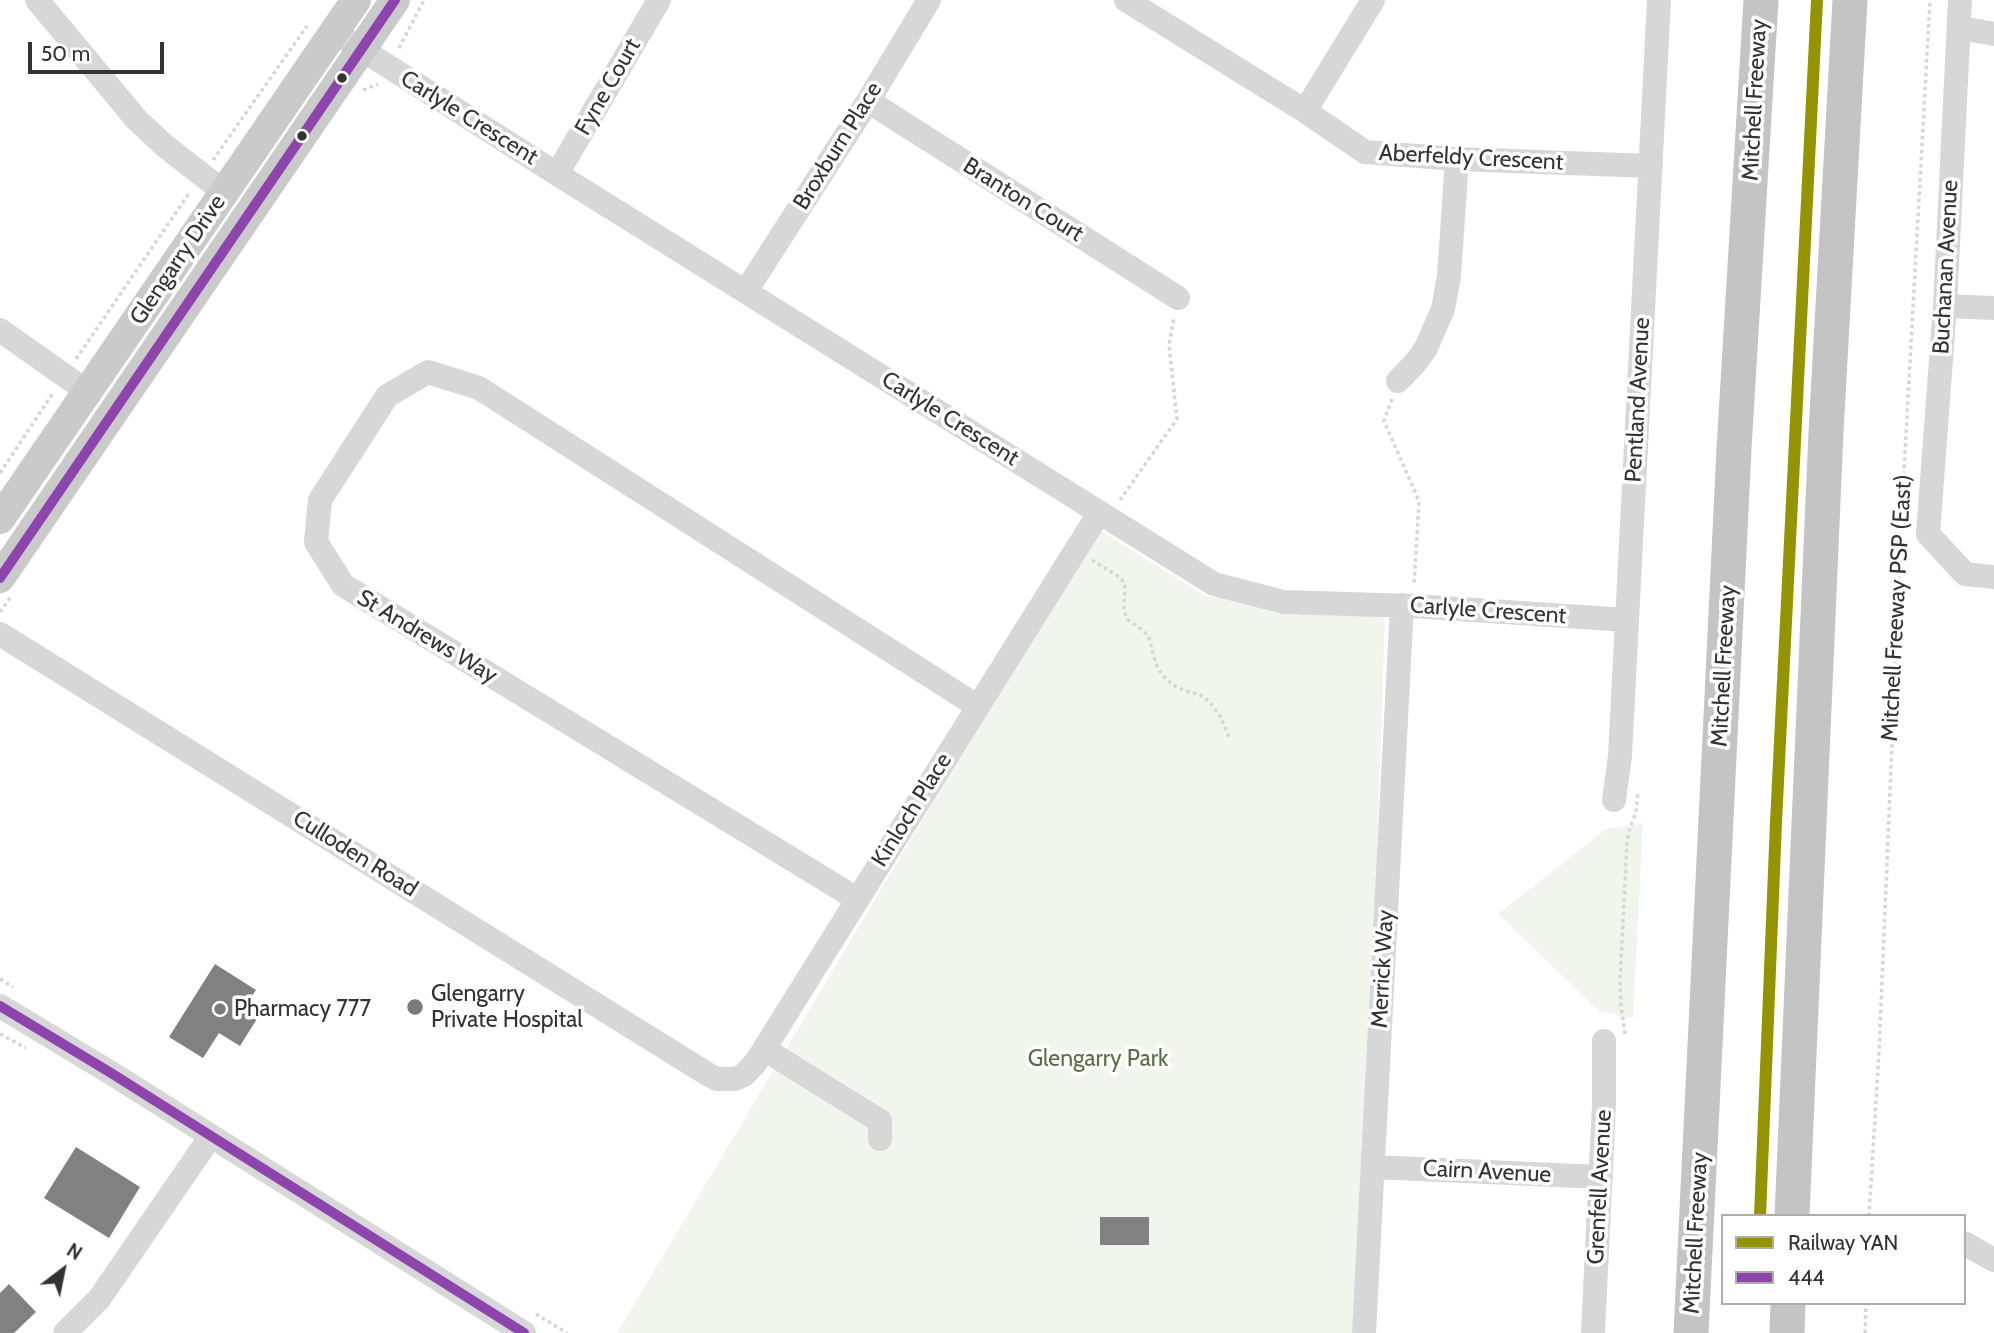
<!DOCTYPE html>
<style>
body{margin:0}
#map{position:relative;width:1994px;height:1333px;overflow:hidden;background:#fff;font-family:Cabin,sans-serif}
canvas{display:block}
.legend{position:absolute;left:1721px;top:1214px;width:245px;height:91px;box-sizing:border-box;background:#fff;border:2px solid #adadad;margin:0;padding:9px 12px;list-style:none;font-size:21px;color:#333}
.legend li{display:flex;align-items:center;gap:14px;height:35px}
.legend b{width:35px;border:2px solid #adadad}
.north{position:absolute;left:28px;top:1235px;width:70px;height:70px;-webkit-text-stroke:5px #fff;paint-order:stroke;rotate:32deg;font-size:19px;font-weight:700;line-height:28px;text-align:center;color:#333}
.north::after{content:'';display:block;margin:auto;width:24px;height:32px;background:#333;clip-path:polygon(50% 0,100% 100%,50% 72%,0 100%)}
.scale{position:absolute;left:28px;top:42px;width:136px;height:32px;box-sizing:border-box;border:4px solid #333;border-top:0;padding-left:9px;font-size:21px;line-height:24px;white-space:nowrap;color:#333;-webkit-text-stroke:5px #fff;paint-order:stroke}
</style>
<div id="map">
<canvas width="1994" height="1333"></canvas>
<ul class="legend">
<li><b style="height:9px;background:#949300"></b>Railway YAN</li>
<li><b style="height:9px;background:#8e44ad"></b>444</li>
</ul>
<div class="north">N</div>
<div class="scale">50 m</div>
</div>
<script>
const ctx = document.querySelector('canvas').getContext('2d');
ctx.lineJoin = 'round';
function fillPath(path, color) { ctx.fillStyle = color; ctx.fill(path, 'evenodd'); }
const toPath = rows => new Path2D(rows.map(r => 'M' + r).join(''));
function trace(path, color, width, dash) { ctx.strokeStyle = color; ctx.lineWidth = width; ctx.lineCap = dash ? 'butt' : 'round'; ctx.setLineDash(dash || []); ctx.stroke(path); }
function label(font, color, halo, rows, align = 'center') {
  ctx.font = font + ' Cabin,sans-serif'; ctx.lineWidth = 7; ctx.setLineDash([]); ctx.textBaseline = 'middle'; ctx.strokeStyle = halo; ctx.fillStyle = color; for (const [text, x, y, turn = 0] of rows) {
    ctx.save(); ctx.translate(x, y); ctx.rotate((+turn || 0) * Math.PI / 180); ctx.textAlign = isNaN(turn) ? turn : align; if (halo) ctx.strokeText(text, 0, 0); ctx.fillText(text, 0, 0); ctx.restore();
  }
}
fillPath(toPath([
 [1096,528,1206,596,1385,618,1361,1333,617,1333],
 [1643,823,1633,1019,1599,1011,1498,914,1606,829]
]), '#f1f5ed');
fillPath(toPath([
 [215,964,256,990,246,1005,260,1014,240,1046,219,1033,203,1058,169,1037],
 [76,1147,140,1187,109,1238,44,1198],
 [1100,1217,1149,1217,1149,1245,1100,1245],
 [9,1284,36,1312,14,1333,0,1333,0,1293]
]), '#818181');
trace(toPath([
 [399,48,424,0],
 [363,90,378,84],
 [213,160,307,26],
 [76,359,190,192],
 [1392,399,1384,421,1419,501,1414,586],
 [0,473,53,393],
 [1120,500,1177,419,1169,345,1174,317],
 [1092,560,1121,578,1125,585,1124,611,1128,620,1144,631,1149,638,1156,664,1162,675,1173,685,1185,691,1199,694,1209,701,1220,716,1229,737],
 [0,612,10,598],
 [0,979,13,987],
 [0,1034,26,1048],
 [1625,1034,1621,1005,1620,982,1627,842,1629,831,1636,812,1638,792],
 [1869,1216,1879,1052,1902,507,1930,0],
 [536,1314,567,1333],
 [1865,1333,1866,1303]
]), '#d6d6d6', 3.5, [3.5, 3.5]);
trace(toPath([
 [37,0,137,120,165,146,224,192],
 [1126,0,1305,111,1365,152,1457,159,1651,166],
 [1960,0,1945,306,1928,534,1965,574,1994,577],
 [1960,28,1994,34],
 [347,40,557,174,1214,584,1284,602,1413,606,1627,620],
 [868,101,1178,298],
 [1305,111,1373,0],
 [557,174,659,0],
 [746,291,868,101,929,0],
 [1945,306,1994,308],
 [0,330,88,392],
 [1398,381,1416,362,1426,348,1443,309,1449,276,1457,159],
 [0,634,709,1075,717,1079,735,1079,744,1075,756,1062,1099,513],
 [1614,800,1620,756,1659,0],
 [857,899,343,585,316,542,320,500,387,396,428,372,479,388,977,706],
 [0,1006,111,1073,524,1333],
 [764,1049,880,1121,880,1139],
 [1373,1167,1601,1177],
 [1964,1243,1994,1260],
 [65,1333,99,1299,211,1136],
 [1364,1333,1402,605],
 [1593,1333,1604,1104,1604,1041]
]), '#d7d7d7', 24);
trace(toPath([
 [0,519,356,0],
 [0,578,395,0]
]), '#cacaca', 30);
trace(toPath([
 [1792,1216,1826,432,1850,0],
 [1691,1333,1734,449,1761,0],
 [1787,1333,1788,1303]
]), '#c4c4c4', 35);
trace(toPath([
 [0,578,395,0],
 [0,1006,111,1073,524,1333]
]), '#8e44ad', 10);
trace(toPath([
 [1760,1216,1776,822,1817,0]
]), '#949300', 12);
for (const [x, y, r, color] of [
 [342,78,6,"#333"],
 [302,136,6,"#333"],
 [415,1007,9,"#7a7a7a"],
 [220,1009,7,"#7a7a7a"]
]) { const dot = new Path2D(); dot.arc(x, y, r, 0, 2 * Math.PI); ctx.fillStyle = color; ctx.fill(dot); trace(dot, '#fff', 2.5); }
label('23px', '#333', '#fff', [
 ["Fyne Court",608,87,-60],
 ["Mitchell Freeway",1755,100,-87],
 ["Carlyle Crescent",469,118,32],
 ["Broxburn Place",838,146,-58],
 ["Aberfeldy Crescent",1471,158,3],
 ["Branton Court",1023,200,32],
 ["Glengarry Drive",178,260,-56],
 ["Buchanan Avenue",1946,267,-87],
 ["Pentland Avenue",1638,400,-87],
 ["Carlyle Crescent",950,419,32],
 ["Mitchell Freeway PSP (East)",1897,608,-87],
 ["Carlyle Crescent",1488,611,4],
 ["St Andrews Way",427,637,31],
 ["Mitchell Freeway",1724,666,-87],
 ["Kinloch Place",912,810,-58],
 ["Culloden Road",355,854,32],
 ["Merrick Way",1383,969,-87],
 ["Cairn Avenue",1487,1172,3],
 ["Grenfell Avenue",1600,1187,-87],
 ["Mitchell Freeway",1696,1233,-87]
]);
label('23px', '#333', '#fff', [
 ["Glengarry",431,994],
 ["Private Hospital",431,1020],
 ["Pharmacy 777",234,1009]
], 'left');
label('23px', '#56703f', '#fff', [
 ["Glengarry Park",1098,1059]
]);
</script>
